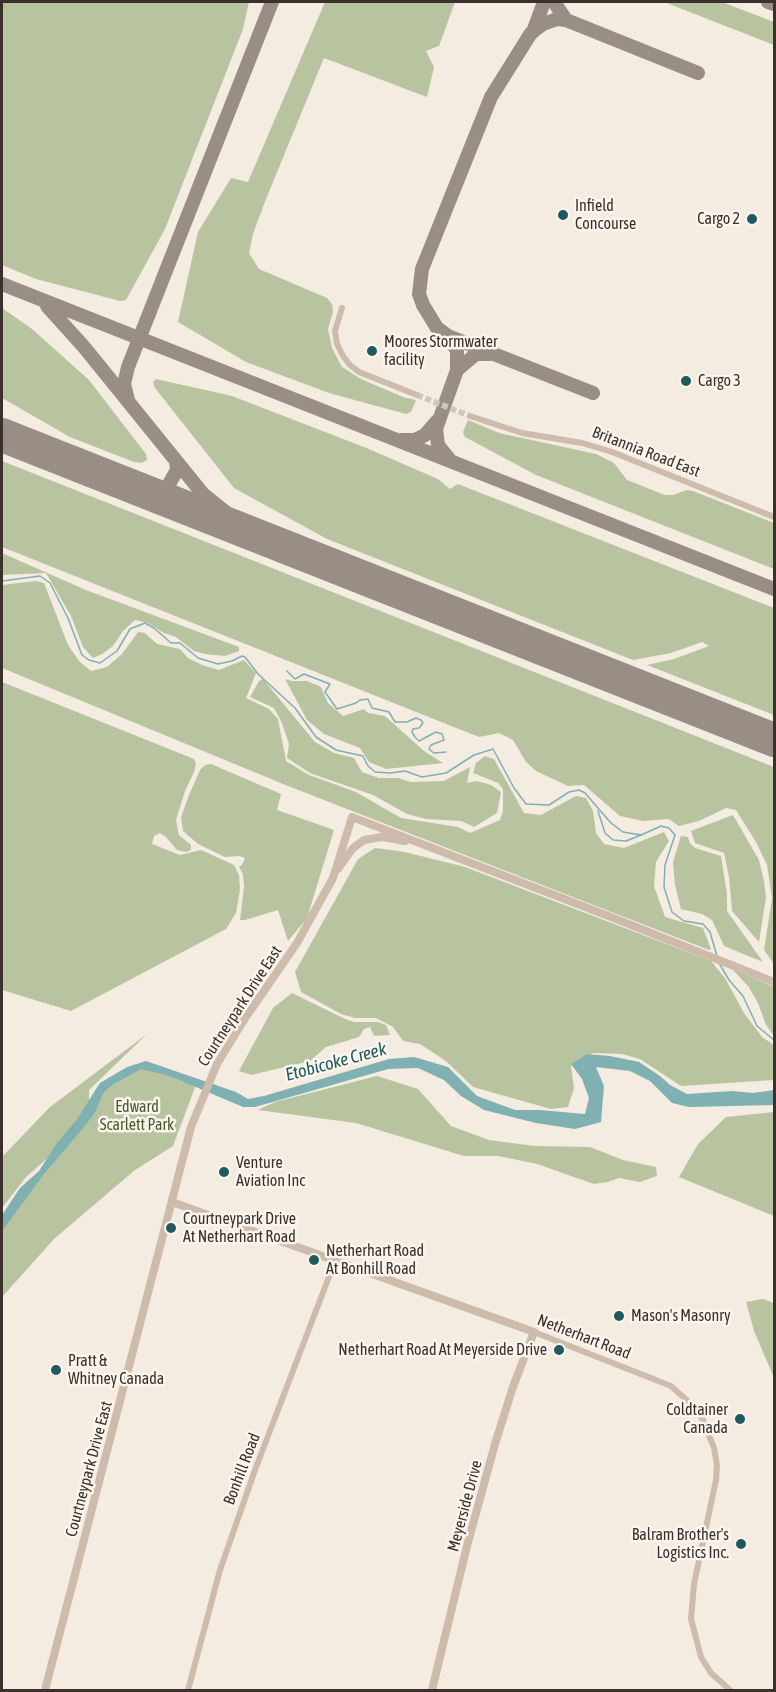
<!DOCTYPE html>
<style>
body{margin:0}
#map{position:relative;width:776px;height:1692px;overflow:hidden;background:#f4ebe1;font-family:"Asap Condensed",sans-serif}
canvas{display:block}
.frame{position:absolute;inset:0;border:3px solid #3b302b;pointer-events:none}
</style>
<div id="map">
<canvas width="776" height="1692"></canvas>
<div class="frame"></div>
</div>
<script>
const ctx = document.querySelector('canvas').getContext('2d');
ctx.lineJoin = 'round';
function fillPath(path, color) { ctx.fillStyle = color; ctx.fill(path, 'evenodd'); }
const toPath = rows => new Path2D(rows.map(r => 'M' + r).join(''));
function trace(path, color, width, dash) { ctx.strokeStyle = color; ctx.lineWidth = width; ctx.lineCap = dash ? 'butt' : 'round'; ctx.setLineDash(dash || []); ctx.stroke(path); }
function label(font, color, halo, rows, align = 'center') {
  ctx.font = font + ' "Asap Condensed",sans-serif'; ctx.lineWidth = 5; ctx.setLineDash([]); ctx.textBaseline = 'middle'; ctx.strokeStyle = halo; ctx.fillStyle = color; for (const [text, x, y, turn = 0] of rows) {
    ctx.save(); ctx.translate(x, y); ctx.rotate((+turn || 0) * Math.PI / 180); ctx.textAlign = isNaN(turn) ? turn : align; if (halo) ctx.strokeText(text, 0, 0); ctx.fillText(text, 0, 0); ctx.restore();
  }
}
fillPath(toPath([
 [2,2,249,2,243,29,165,229,126,300,120,301,36,279,2,265],
 [325,2,455,2,439,46,426,51,434,67,427,97,324,58,266,199,253,234,249,253,259,269,327,298,332,304,333,312,328,329,332,348,342,367,361,379,403,397,416,400,411,412,406,414,329,393,246,362,178,322,198,232,231,178,248,182],
 [664,2,722,2,774,22,774,45],
 [2,308,32,329,89,380,146,454,147,460,141,463,134,462,70,437,2,398],
 [156,379,232,396,364,447,438,479,450,489,458,484,774,608,774,715,647,665,674,659,709,646,702,642,671,653,633,660,327,539,234,488,155,388,153,382],
 [468,420,499,433,596,454,614,463,627,480,665,495,673,495,687,490,693,491,774,523,774,569,536,475,465,437,463,432],
 [2,461,774,767,774,964,764,950,772,898,767,865,756,842,736,810,726,808,699,821,679,826,669,819,643,821,620,816,584,785,568,786,536,771,526,762,513,740,499,733,479,737,2,547],
 [2,553,86,590,239,647,239,651,225,656,205,654,194,651,176,637,164,633,148,623,135,620,123,631,113,646,102,654,93,658,83,647,71,616,46,573,2,575],
 [36,581,44,583,68,645,79,661,91,671,107,667,122,654,138,632,145,633,157,644,180,649,188,658,202,665,219,670,244,660,256,673,246,698,269,709,278,719,286,761,309,775,356,792,401,818,458,827,470,833,500,820,503,811,503,789,498,783,473,773,476,763,485,756,494,759,524,813,541,815,576,796,586,798,593,811,596,833,604,844,624,848,664,832,669,841,656,862,654,886,665,917,703,928,711,949,709,950,288,786,2,668,2,585],
 [263,679,315,742,334,753,354,758,362,772,379,778,398,778,411,782,444,781,470,767,467,783,477,781,491,785,501,792,497,813,474,827,461,821,426,819,407,814,373,795,310,773,287,758,289,744,282,723,274,708,250,697,259,681],
 [285,679,292,681,307,681,321,687,328,703,343,716,364,709,368,713,385,716,424,751,443,763,386,769,369,762,360,748,324,734,307,720],
 [2,682,194,759,196,764,194,772,185,791,176,820,179,835,191,845,191,850,186,852,177,850,166,837,160,833,154,836,152,844,180,855,201,850,234,865,239,875,240,890,236,913,226,929,71,1011,2,990],
 [211,764,281,794,277,810,334,830,307,918,288,941,278,910,245,920,240,920,244,887,243,875,239,866,242,865,245,858,239,856,225,857,198,844,183,831,181,817,189,795,200,770,205,765],
 [733,815,759,860,764,881,766,897,759,942,732,911,729,877,724,853,695,843,691,831],
 [681,836,688,837,690,843,695,848,721,856,727,894,727,911,763,962,724,946,712,920,702,914,681,909,675,885,673,862],
 [375,848,405,852,465,867,711,961,725,978,744,1013,762,1037,774,1045,774,1080,681,1086,640,1059,622,1054,593,1053,571,1066,574,1088,568,1107,551,1109,473,1087,446,1061,420,1044,403,1041,393,1027,376,1018,355,1018,341,1014,301,992,295,972,358,859],
 [732,969,774,987,774,1036,766,1025,758,1003,748,986],
 [292,993,345,1019,354,1022,378,1022,386,1025,390,1035,374,1036,370,1027,364,1029,359,1037,326,1047,310,1061,251,1075,239,1071,273,1008],
 [147,1034,89,1090,89,1107,50,1156,26,1177,2,1208,2,1157,50,1107],
 [140,1066,197,1082,173,1146,135,1170,54,1239,3,1296,2,1300,2,1224,101,1090],
 [377,1076,418,1089,451,1126,489,1140,534,1146,590,1147,623,1160,656,1167,657,1176,640,1182,619,1178,608,1182,594,1184,537,1164,498,1156,464,1156,356,1123,258,1110,275,1102],
 [774,1112,774,1216,679,1177,698,1144,726,1117],
 [763,1299,774,1303,774,1378,754,1331,746,1302]
]), '#b8c4a0');
fillPath(toPath([
 [587,1054,610,1056,639,1062,660,1076,670,1085,687,1094,732,1091,753,1093,774,1090,774,1105,689,1107,672,1103,650,1081,630,1071,596,1067,604,1086,601,1122,575,1129,536,1123,484,1110,461,1096,444,1080,418,1068,388,1069,255,1107,243,1107,170,1076,141,1069,112,1085,104,1092,94,1114,84,1127,44,1174,2,1231,2,1215,20,1188,39,1171,57,1143,78,1118,96,1089,100,1083,127,1067,146,1061,236,1092,248,1099,264,1096,389,1059,414,1057,448,1067,477,1096,515,1110,539,1110,585,1114,589,1098,582,1079,571,1064]
]), '#7fb0b2');
trace(toPath([
 [2,581,40,576,50,583,68,618,82,655,89,660,100,663,117,651,130,629,145,623,154,628,171,643,180,643,198,658,218,664,232,661,242,656,245,657,258,674,295,708,316,737,336,750,363,756,368,766,375,772,390,773,405,771,422,777,446,773,474,755,493,749,514,788,526,804,549,805,569,792,579,790,585,793,611,823,623,832,641,835,661,826,669,828,675,835,665,865,664,887,672,912,684,921,703,924,710,932,717,956],
 [287,671,295,679,304,674,330,684,325,692,337,709,356,703,360,700,368,699,372,708,389,712,395,722,407,722,416,718,421,720,423,723,419,728,413,729,412,732,415,737,419,741,436,732,442,734,444,740,431,745,429,749,434,753,446,752],
 [598,811,605,833,613,840,626,841,641,835],
 [719,963,729,980,743,996,757,1026,774,1040]
]), '#7fb0b2', 1.5);
trace(toPath([
 [554,2,566,20],
 [768,2,774,4],
 [533,32,544,2],
 [2,284,774,589],
 [47,306,84,347,203,494,228,514,257,532,293,550],
 [448,336,593,393],
 [457,370,476,354,491,354],
 [128,400,124,384,128,367,272,2],
 [2,432,24,444],
 [401,440,415,440,425,435,437,421],
 [450,460,438,445,436,429,457,370,457,351,448,336,437,328,423,305,419,294,422,269,491,97,531,33,543,24,557,19,566,20,698,73],
 [144,491,152,493,168,486,177,470,176,461]
]), '#988e86', 14);
trace(toPath([
 [2,435,774,740]
]), '#988e86', 34);
trace(toPath([
 [417,395,470,416]
]), '#cfc6bd', 6, [6, 3]);
trace(toPath([
 [342,308,335,331,337,344,343,356,350,365,359,372,417,395],
 [470,416,522,433,582,443,612,452,774,517],
 [534,1332,671,1386,692,1405,703,1420,714,1448,717,1465,716,1480,694,1584,691,1619,701,1657,711,1673,730,1690],
 [188,1690,220,1570,255,1470,335,1261]
]), '#cdbbac', 6);
trace(toPath([
 [338,869,353,848,364,840,382,837,405,841],
 [172,1202,534,1332,513,1387,495,1444,467,1546,432,1690],
 [45,1690,191,1127,217,1064,244,1020,297,943,333,878,352,817,611,917,774,982]
]), '#cdbbac', 8);
for (const [x, y, r, color] of [
 [563,215,6,"#1f5a5e"],
 [752,219,6,"#1f5a5e"],
 [372,351,6,"#1f5a5e"],
 [686,381,6,"#1f5a5e"],
 [224,1172,6,"#1f5a5e"],
 [171,1228,6,"#1f5a5e"],
 [314,1260,6,"#1f5a5e"],
 [619,1316,6,"#1f5a5e"],
 [559,1350,6,"#1f5a5e"],
 [56,1370,6,"#1f5a5e"],
 [740,1419,6,"#1f5a5e"],
 [741,1544,6,"#1f5a5e"]
]) { const dot = new Path2D(); dot.arc(x, y, r, 0, 2 * Math.PI); ctx.fillStyle = color; ctx.fill(dot); trace(dot, '#fbf5ee', 2); }
label('16px', '#3b302b', '#fbf5ee', [
 ["Infield",575,206],
 ["Concourse",575,224],
 ["Cargo 2",740,219,"right"],
 ["Moores Stormwater",384,342],
 ["facility",384,360],
 ["Cargo 3",698,381],
 ["Venture",236,1163],
 ["Aviation Inc",236,1181],
 ["Courtneypark Drive",183,1219],
 ["At Netherhart Road",183,1237],
 ["Netherhart Road",326,1251],
 ["At Bonhill Road",326,1269],
 ["Mason's Masonry",631,1316],
 ["Netherhart Road At Meyerside Drive",547,1350,"right"],
 ["Pratt &",68,1361],
 ["Whitney Canada",68,1379],
 ["Coldtainer",728,1410,"right"],
 ["Canada",728,1428,"right"],
 ["Balram Brother's",729,1535,"right"],
 ["Logistics Inc.",729,1553,"right"]
], 'left');
label('16px', '#3b302b', '#fbf5ee', [
 ["Britannia Road East",646,452,21],
 ["Courtneypark Drive East",240,1006,-57],
 ["Netherhart Road",584,1337,21],
 ["Courtneypark Drive East",89,1469,-75],
 ["Bonhill Road",242,1469,-69],
 ["Meyerside Drive",465,1506,-75]
]);
label('16px', '#4a5a2e', '#fbf5ee', [
 ["Edward",137,1107],
 ["Scarlett Park",137,1125]
]);
label('italic 18px', '#1f5a5e', '#fbf5ee', [
 ["Etobicoke Creek",336,1062,-15]
]);
</script>
